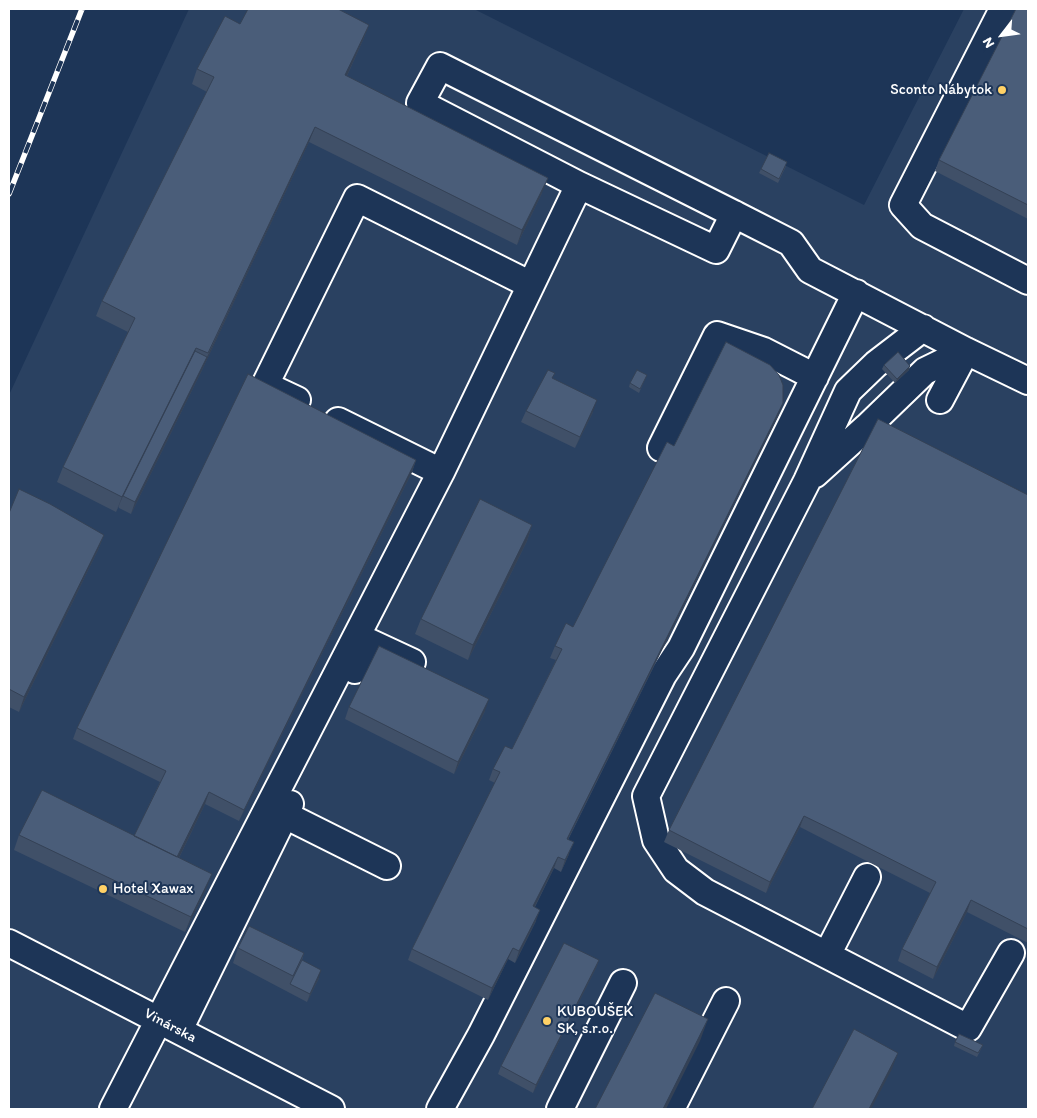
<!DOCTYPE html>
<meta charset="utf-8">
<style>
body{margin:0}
#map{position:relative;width:1037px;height:1118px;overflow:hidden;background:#1d3557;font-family:Itim,sans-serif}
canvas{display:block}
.frame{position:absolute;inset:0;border:10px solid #fff;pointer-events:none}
.north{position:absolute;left:977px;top:10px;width:50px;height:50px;-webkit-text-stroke:4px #1d3557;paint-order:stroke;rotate:240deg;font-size:14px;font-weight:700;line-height:20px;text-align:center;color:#fff}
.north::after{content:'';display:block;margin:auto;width:18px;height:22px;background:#fff;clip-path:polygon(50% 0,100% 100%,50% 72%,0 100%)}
</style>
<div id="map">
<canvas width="1037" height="1118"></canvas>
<div class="frame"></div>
<div class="north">N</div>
</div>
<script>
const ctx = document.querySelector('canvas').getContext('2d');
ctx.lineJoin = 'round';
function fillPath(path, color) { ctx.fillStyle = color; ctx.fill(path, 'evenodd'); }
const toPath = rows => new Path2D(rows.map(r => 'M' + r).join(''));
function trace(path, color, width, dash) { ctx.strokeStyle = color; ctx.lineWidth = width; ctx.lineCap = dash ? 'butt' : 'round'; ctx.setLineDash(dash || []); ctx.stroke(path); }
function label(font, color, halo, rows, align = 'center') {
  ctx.font = font + ' Itim,sans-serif'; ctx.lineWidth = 4; ctx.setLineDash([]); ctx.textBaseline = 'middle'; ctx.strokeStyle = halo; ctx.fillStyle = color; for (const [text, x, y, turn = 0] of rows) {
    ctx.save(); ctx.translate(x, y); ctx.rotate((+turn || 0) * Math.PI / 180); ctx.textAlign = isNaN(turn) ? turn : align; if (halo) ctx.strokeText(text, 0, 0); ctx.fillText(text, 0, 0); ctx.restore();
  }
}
fillPath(toPath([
 [189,9,474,9,864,205,964,9,1028,9,1028,1109,9,1109,9,395]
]), '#2a4161');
const minor = toPath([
 [1003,9,903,205,922,226,1028,281],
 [734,214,716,250,579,185,420,103,440,66,734,214,791,243,810,270,966,351,1028,381],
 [923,328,876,364,848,391,807,481,646,796,656,840,676,870,705,892,968,1028,1011,953],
 [297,400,265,385,357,198,531,285],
 [940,400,966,351],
 [338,421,441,472],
 [661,448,717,335,764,351,815,377],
 [815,474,867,427,925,371,966,351],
 [355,670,369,642,412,662],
 [285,815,387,866],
 [9,943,331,1109],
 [827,955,867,877],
 [179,1030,290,804],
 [113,1109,441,472,579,185],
 [440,1109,481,1035,663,675,681,648,856,293],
 [560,1109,623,983],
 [671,1109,726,1001]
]);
trace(minor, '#fff', 30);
trace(minor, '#1d3557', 26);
const rail = toPath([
 [9,194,82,9]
]);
trace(rail, '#fff', 5.5);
trace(rail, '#1d3557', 4, [11]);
fillPath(toPath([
 [1028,9,1028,219,935,171,939,160],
 [240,24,369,25,363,40,347,76,542,193,517,245,309,142,203,368,131,514,119,508,119,506,116,512,57,482,63,467,128,332,96,316,102,301,207,92,192,84,197,69],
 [786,166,778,183,759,173,761,169],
 [884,365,909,370,895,383,882,369],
 [645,379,639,393,629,387,630,383],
 [526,411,593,412,575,448,521,422],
 [779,414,568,840,569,854,561,872,554,868,535,907,536,921,515,963,508,959,488,1000,408,960,412,949,495,783,489,780,493,769,512,749,556,660,550,658,555,646,573,627,674,446],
 [416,460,412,472,239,821,205,804,179,858,206,889,185,932,14,850,19,835,134,836,160,782,73,739,77,728],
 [1028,495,1028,943,967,912,933,979,898,961,902,949,930,893,835,845,800,827,766,893,664,842,669,830],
 [9,513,104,535,98,550,19,712,9,707],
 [532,525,527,541,468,660,415,634,421,619],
 [349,707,485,711,454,774,345,719],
 [238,948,304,953,302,960,319,978,307,1002,233,963],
 [599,960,596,968,533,1093,498,1074,501,1066],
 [955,1042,983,1045,977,1057,954,1046]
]), '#405068');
fillPath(toPath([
 [369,25,363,40,340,91,345,75],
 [315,127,309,142,203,368,131,514,135,502,207,357],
 [548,178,542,193,517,245,522,230],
 [196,348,190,363,123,496,116,512,122,497],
 [910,366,909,370,895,383,897,379],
 [597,400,593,412,575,448,580,437],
 [783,403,779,414,562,851,567,839],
 [416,460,412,472,239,821,244,810],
 [532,525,527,541,468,660,473,645],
 [104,535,98,550,19,712,24,697],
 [489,699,485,711,454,774,458,762],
 [209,792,205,804,172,872,176,860],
 [804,816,800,827,766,893,770,882],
 [574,842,569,854,561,872,565,860],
 [558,857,554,868,529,918,533,906],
 [212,874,206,889,185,932,191,917],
 [971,900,967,912,933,979,937,967],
 [540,910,536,921,515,963,519,951],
 [513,948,508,959,488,1000,492,988],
 [599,960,596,968,533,1093,536,1085],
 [321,970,319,978,307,1002,310,994],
 [708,1019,700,1041,666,1109,663,1109],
 [898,1053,892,1069,871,1109,869,1109]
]), '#344155');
const building = toPath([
 [248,9,338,9,369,25,345,75,548,178,522,230,315,127,208,353,196,348,122,497,63,467,135,318,102,301,214,77,197,69,225,16,240,24,248,9],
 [1016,9,1028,9,1028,205,939,160,1016,9],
 [769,153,787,162,779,179,761,169,769,153],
 [726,342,770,365,779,375,783,385,783,403,567,839,574,842,565,860,558,857,533,906,540,910,519,951,513,948,492,988,412,949,500,772,493,769,505,746,512,749,562,649,555,646,566,623,573,627,666,444,667,442,674,446,726,342],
 [195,351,207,357,135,502,123,496,195,351],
 [898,352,910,366,897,379,884,365,898,352],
 [548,370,555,373,552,378,597,400,580,437,526,411,548,370],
 [637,370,647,375,640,389,630,383,637,370],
 [248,374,416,460,244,810,209,792,177,857,134,836,166,771,77,728,248,374],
 [878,419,1028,495,1028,929,971,900,937,967,902,949,936,882,839,833,804,816,770,882,669,830,878,419],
 [19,489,50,504,104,535,24,697,9,689,9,513,19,489],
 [480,499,532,525,473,645,421,619,480,499],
 [379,646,489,699,458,762,349,707,379,646],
 [42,790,212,874,191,917,19,835,42,790],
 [249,926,304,953,293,976,238,948,249,926],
 [564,943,599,960,536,1085,501,1066,564,943],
 [302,960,321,970,310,994,290,984,302,960],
 [655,993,708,1019,663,1109,595,1109,655,993],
 [854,1029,898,1053,869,1109,812,1109,854,1029],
 [959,1034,983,1045,978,1053,955,1042,959,1034]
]);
fillPath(building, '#4a5d79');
trace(building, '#344155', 1);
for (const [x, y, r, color] of [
 [1002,90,5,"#ffd166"],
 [103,889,5,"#ffd166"],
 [547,1021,5,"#ffd166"]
]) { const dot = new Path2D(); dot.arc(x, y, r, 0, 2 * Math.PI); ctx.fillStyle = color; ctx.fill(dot); trace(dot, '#1d3557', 2); }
label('15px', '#fff', '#1d3557', [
 ["Sconto Nábytok",992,90,"right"],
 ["Hotel Xawax",113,889],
 ["KUBOUŠEK",557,1012],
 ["SK, s.r.o.",557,1029]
], 'left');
label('15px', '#fff', '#1d3557', [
 ["Vinárska",170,1026,28]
]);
</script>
